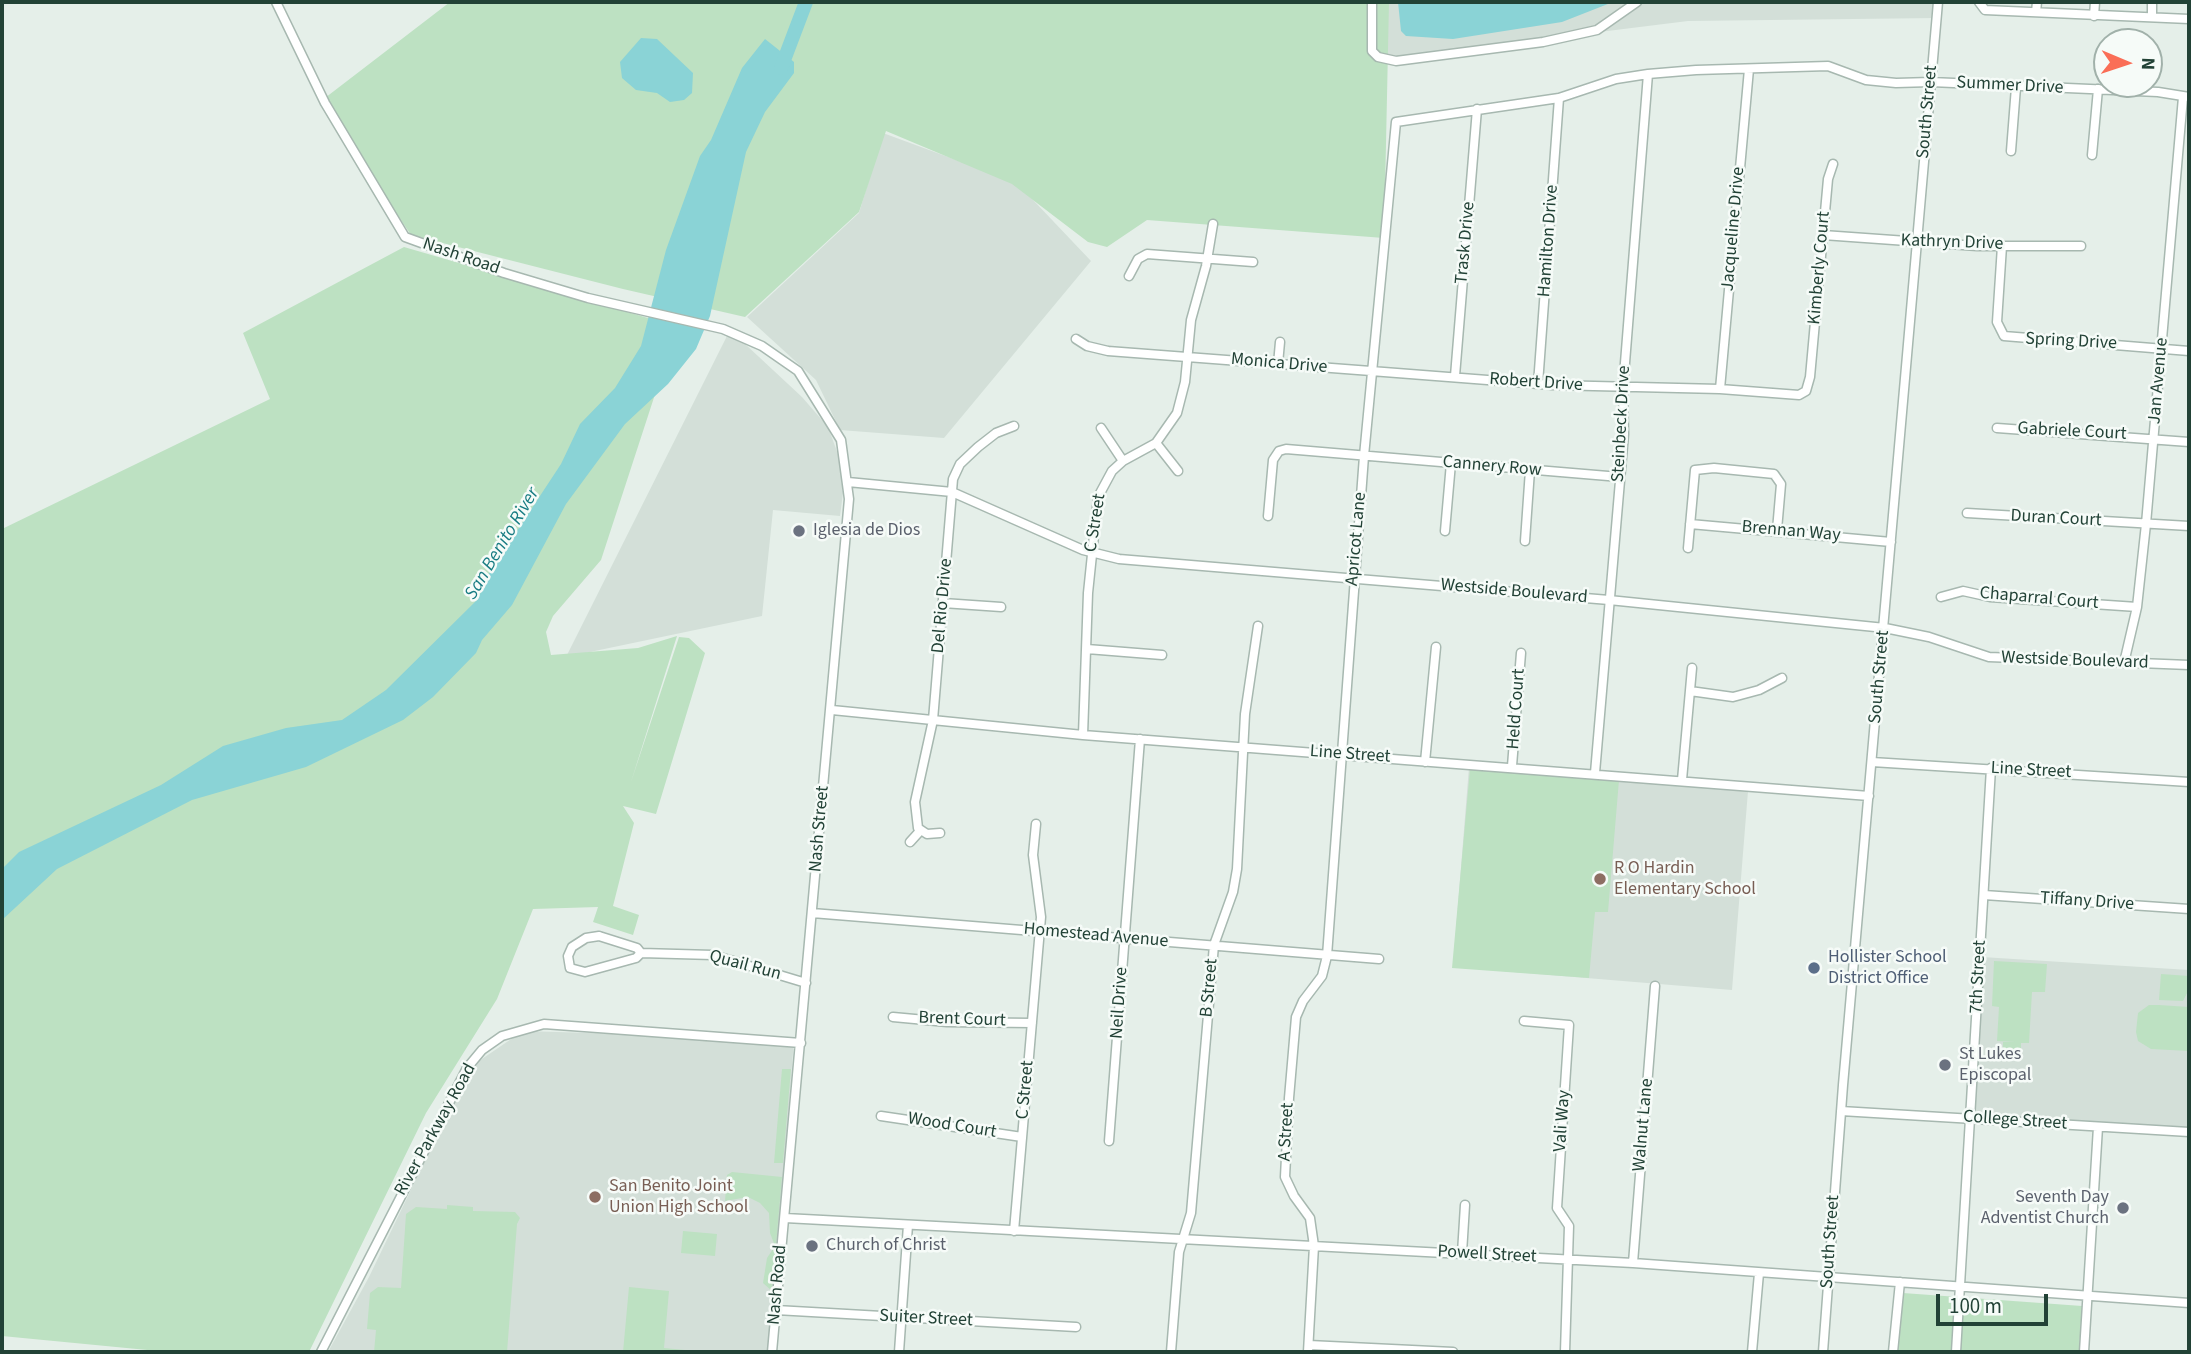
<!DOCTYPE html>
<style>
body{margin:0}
#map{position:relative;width:2191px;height:1354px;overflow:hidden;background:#e5efe9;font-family:"Source Sans 3",sans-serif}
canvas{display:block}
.frame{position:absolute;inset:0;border:4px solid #224236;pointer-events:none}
.north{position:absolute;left:2093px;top:28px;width:70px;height:70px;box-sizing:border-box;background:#f6fbf8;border:2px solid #a1b1aa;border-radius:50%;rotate:92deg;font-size:19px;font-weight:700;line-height:28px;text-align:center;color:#224236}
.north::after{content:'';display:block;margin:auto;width:24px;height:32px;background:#fa6e57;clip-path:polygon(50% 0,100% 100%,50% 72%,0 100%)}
.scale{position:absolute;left:1936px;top:1294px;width:112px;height:32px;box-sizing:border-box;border:4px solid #224236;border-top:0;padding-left:9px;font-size:21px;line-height:24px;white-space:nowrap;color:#224236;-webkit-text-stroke:5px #f6fbf8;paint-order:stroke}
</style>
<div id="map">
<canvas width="2191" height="1354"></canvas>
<div class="frame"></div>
<div class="north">N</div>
<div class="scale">100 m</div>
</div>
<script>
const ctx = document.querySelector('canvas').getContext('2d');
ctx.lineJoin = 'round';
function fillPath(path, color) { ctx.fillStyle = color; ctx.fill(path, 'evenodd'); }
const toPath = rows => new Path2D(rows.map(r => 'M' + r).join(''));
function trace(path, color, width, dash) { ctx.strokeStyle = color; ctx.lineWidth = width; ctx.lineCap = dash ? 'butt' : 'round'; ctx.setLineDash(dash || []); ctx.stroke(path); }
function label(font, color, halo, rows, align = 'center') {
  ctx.font = font + ' "Source Sans 3",sans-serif'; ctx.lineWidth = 5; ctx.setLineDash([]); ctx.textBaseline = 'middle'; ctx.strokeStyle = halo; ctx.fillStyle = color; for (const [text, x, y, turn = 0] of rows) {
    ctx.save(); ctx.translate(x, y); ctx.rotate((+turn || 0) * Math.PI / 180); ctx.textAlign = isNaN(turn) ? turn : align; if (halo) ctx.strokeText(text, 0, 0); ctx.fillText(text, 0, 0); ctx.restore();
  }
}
fillPath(toPath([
 [1374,2,1938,2,1936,18,1688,21,1374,60],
 [883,133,1016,182,1091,261,944,438,840,430,816,380,747,317,859,213],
 [730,330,802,397,828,427,839,457,843,493,840,516,773,510,762,616,566,657],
 [1469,767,1748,791,1732,990,1453,967],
 [1982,957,2189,970,2189,1130,1974,1117],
 [523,1031,794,1039,770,1352,328,1352,369,1277,446,1117,479,1061]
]), '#d3dfd8');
fillPath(toPath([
 [450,2,1389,2,1384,238,1147,220,1107,247,1088,242,1012,184,886,131,859,212,745,317,623,289,411,235,321,101],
 [404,247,696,332,661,376,601,560,553,616,546,632,551,655,638,648,677,636,631,782,679,637,689,638,705,653,656,814,623,806,634,823,613,906,639,915,633,935,593,922,598,907,533,909,497,999,426,1113,309,1352,168,1352,2,1336,2,529,270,399,243,333],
 [1470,769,1619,780,1608,912,1595,912,1589,978,1452,968],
 [1994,961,2047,964,2045,992,2032,992,2029,1043,2021,1043,2021,1054,2003,1053,2003,1042,2015,1042,1997,1041,1999,1007,1992,1006],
 [2161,974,2189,976,2189,989,2183,1001,2159,1000],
 [2159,1005,2189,1007,2189,1051,2151,1049,2138,1041,2136,1032,2138,1013,2149,1005],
 [782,1069,791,1069,783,1163,774,1163],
 [732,1172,782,1177,772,1291,763,1283,767,1258,775,1246,770,1233,769,1213,760,1203,748,1197,725,1201,727,1175],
 [447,1205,473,1207,473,1211,515,1212,520,1218,517,1224,507,1352,374,1352,376,1330,367,1329,370,1293,378,1287,401,1288,406,1214,416,1207,447,1209],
 [683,1231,717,1234,715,1256,681,1253],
 [629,1287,669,1291,664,1348,706,1352,623,1352],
 [1903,1293,2082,1306,2079,1352,1897,1352]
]), '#bde1c2');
fillPath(toPath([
 [1398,2,1613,2,1562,22,1453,39,1406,36,1401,31],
 [641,38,657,39,693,73,692,93,684,100,670,102,657,93,636,90,622,78,620,62],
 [765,39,794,62,794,73,765,112,746,152,710,316,696,349,668,384,625,424,566,504,512,605,482,640,476,653,433,697,403,720,306,767,192,800,57,869,2,920,2,869,19,852,161,785,223,746,286,728,342,720,386,690,478,599,488,575,561,464,580,424,615,388,641,346,666,250,700,156,711,140,742,68]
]), '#8ad3d6');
trace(toPath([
 [781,68,806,2]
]), '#8ad3d6', 14);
const minor = toPath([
 [276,2,325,103,405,237,504,273,588,298,723,329,762,346,798,371,841,440,849,499,772,1352],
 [1372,2,1372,51,1378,57,1396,61,1543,42,1597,30,1637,2],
 [1979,2,1985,10,2189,19],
 [2036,12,2037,2],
 [2094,16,2095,2],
 [2152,17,2152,2],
 [2011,151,2016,87],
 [2092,155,2098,89],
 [1823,235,1977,246,2081,246],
 [2002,246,1997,322,2004,336,2189,351],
 [1129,276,1138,259,1147,254,1253,262],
 [1076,339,1087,346,1108,351,1371,371,1552,385,1720,389,1799,395,1806,391,1810,377,1828,179,1833,164],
 [1278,364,1280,342],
 [1455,376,1477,109],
 [1538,384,1559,98],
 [1720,389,1749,69],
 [1101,428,1123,461],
 [1997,428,2189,442],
 [1156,443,1178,471],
 [848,482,952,492,1083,550,1119,559,1609,600,1885,628,1929,637,1989,657,2189,665],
 [1967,513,2189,526],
 [1268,516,1273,460,1279,451,1286,449,1620,477],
 [1690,524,1891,542],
 [1445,531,1451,463],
 [1525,541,1530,470],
 [1688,548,1695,470,1714,468,1774,474,1781,484,1777,530],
 [1941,597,1963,591,1990,597,2137,607],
 [943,603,1001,607],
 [1087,649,1162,655],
 [2124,663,2137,607,2146,524,2183,97],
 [1690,691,1733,697,1759,690,1782,678],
 [832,710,1083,735,1869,796],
 [1083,735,1088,593,1098,497,1112,471,1123,461,1156,443,1177,413,1185,382,1191,320,1206,266,1213,224],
 [1425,762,1436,647],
 [1872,762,2189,782],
 [1512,766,1521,653],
 [1595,773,1624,434,1623,388,1648,74],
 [1682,780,1692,668],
 [940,833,927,834,918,828,915,802,933,720,953,479,960,464,978,447,996,433,1014,426],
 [910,842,920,831],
 [1984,895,2189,909],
 [812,913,1379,959],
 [599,936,637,948,641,953,636,958,585,972,570,968,568,956,572,947,586,938,599,936],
 [641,953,713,955,806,983],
 [893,1017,947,1022,1032,1023],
 [1524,1021,1569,1025,1557,1208,1569,1226,1565,1352],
 [1841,1111,2189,1132],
 [881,1116,1022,1137],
 [1109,1141,1140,739],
 [785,1218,1633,1263,2189,1303],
 [1014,1231,1041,917,1033,855,1036,824],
 [1462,1253,1465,1205],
 [1633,1263,1655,986],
 [776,1310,1076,1327],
 [1309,1345,1453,1352],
 [321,1352,467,1068,482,1050,502,1036,544,1024,801,1043],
 [899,1352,908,1225],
 [1171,1352,1179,1252,1191,1213,1214,945,1233,892,1237,869,1245,714,1258,626],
 [1308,1352,1314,1246,1310,1218,1294,1196,1285,1177,1289,1098,1296,1017,1303,1001,1322,976,1327,956,1364,456,1396,122,1559,98,1616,79,1648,74,1696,70,1828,66,1866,80,1896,83,1931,82,2158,92,2189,97],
 [1752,1352,1759,1273],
 [1823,1352,1843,1085,1938,2],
 [1893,1352,1900,1282],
 [1956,1352,1991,768],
 [2084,1352,2098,1127]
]);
trace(minor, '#a7b8b0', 11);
trace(minor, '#fff', 8);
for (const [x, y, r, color] of [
 [799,531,7,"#6b7280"],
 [1600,879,7,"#8d6e63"],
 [1814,968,7,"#5c6f8a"],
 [1945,1065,7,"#6b7280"],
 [595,1197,7,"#8d6e63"],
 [2123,1208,7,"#6b7280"],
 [812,1246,7,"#6b7280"]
]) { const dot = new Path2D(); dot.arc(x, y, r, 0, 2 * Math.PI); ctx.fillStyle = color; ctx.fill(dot); trace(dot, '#f6fbf8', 2.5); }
label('18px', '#224236', '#f6fbf8', [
 ["Summer Drive",2010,86,3],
 ["South Street",1928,112,-85],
 ["Jacqueline Drive",1734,229,-85],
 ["Hamilton Drive",1549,241,-86],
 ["Trask Drive",1466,243,-85],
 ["Kathryn Drive",1952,243,2],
 ["Nash Road",461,257,19],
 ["Kimberly Court",1820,268,-85],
 ["Spring Drive",2071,342,3],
 ["Monica Drive",1279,364,5],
 ["Jan Avenue",2159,381,-85],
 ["Robert Drive",1536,383,4],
 ["Steinbeck Drive",1622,424,-87],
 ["Gabriele Court",2072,432,3],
 ["Cannery Row",1492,467,5],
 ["Duran Court",2056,519,3],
 ["C Street",1096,523,-81],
 ["Brennan Way",1791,532,5],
 ["Apricot Lane",1357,539,-85],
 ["Westside Boulevard",1514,592,5],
 ["Chaparral Court",2039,599,5],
 ["Del Rio Drive",943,606,-85],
 ["Westside Boulevard",2075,661,2],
 ["South Street",1880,677,-85],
 ["Held Court",1517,709,-86],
 ["Line Street",1350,755,4],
 ["Line Street",2031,771,3],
 ["Nash Street",820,829,-85],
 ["Tiffany Drive",2087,902,4],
 ["Homestead Avenue",1096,936,5],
 ["Quail Run",745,966,15],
 ["7th Street",1979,977,-87],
 ["B Street",1210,988,-85],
 ["Neil Drive",1120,1003,-86],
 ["Brent Court",962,1020,2],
 ["C Street",1026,1090,-85],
 ["Vali Way",1563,1121,-86],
 ["College Street",2015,1121,4],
 ["Walnut Lane",1644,1125,-85],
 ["Wood Court",952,1126,9],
 ["River Parkway Road",436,1130,-61],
 ["A Street",1287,1132,-87],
 ["South Street",1831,1242,-86],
 ["Powell Street",1487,1255,3],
 ["Nash Road",778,1285,-85],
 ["Suiter Street",926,1319,3]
]);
label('18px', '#5b616d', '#f6fbf8', [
 ["Iglesia de Dios",813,531],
 ["St Lukes",1959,1055],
 ["Episcopal",1959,1076],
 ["Seventh Day",2109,1198,"right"],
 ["Adventist Church",2109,1219,"right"],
 ["Church of Christ",826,1246]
], 'left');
label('18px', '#785e54', '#f6fbf8', [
 ["R O Hardin",1614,869],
 ["Elementary School",1614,890],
 ["San Benito Joint",609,1187],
 ["Union High School",609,1208]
], 'left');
label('18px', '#4e5e75', '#f6fbf8', [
 ["Hollister School",1828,958],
 ["District Office",1828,979]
], 'left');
label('italic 19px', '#187c83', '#f6fbf8', [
 ["San Benito River",503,544,-59]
]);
</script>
